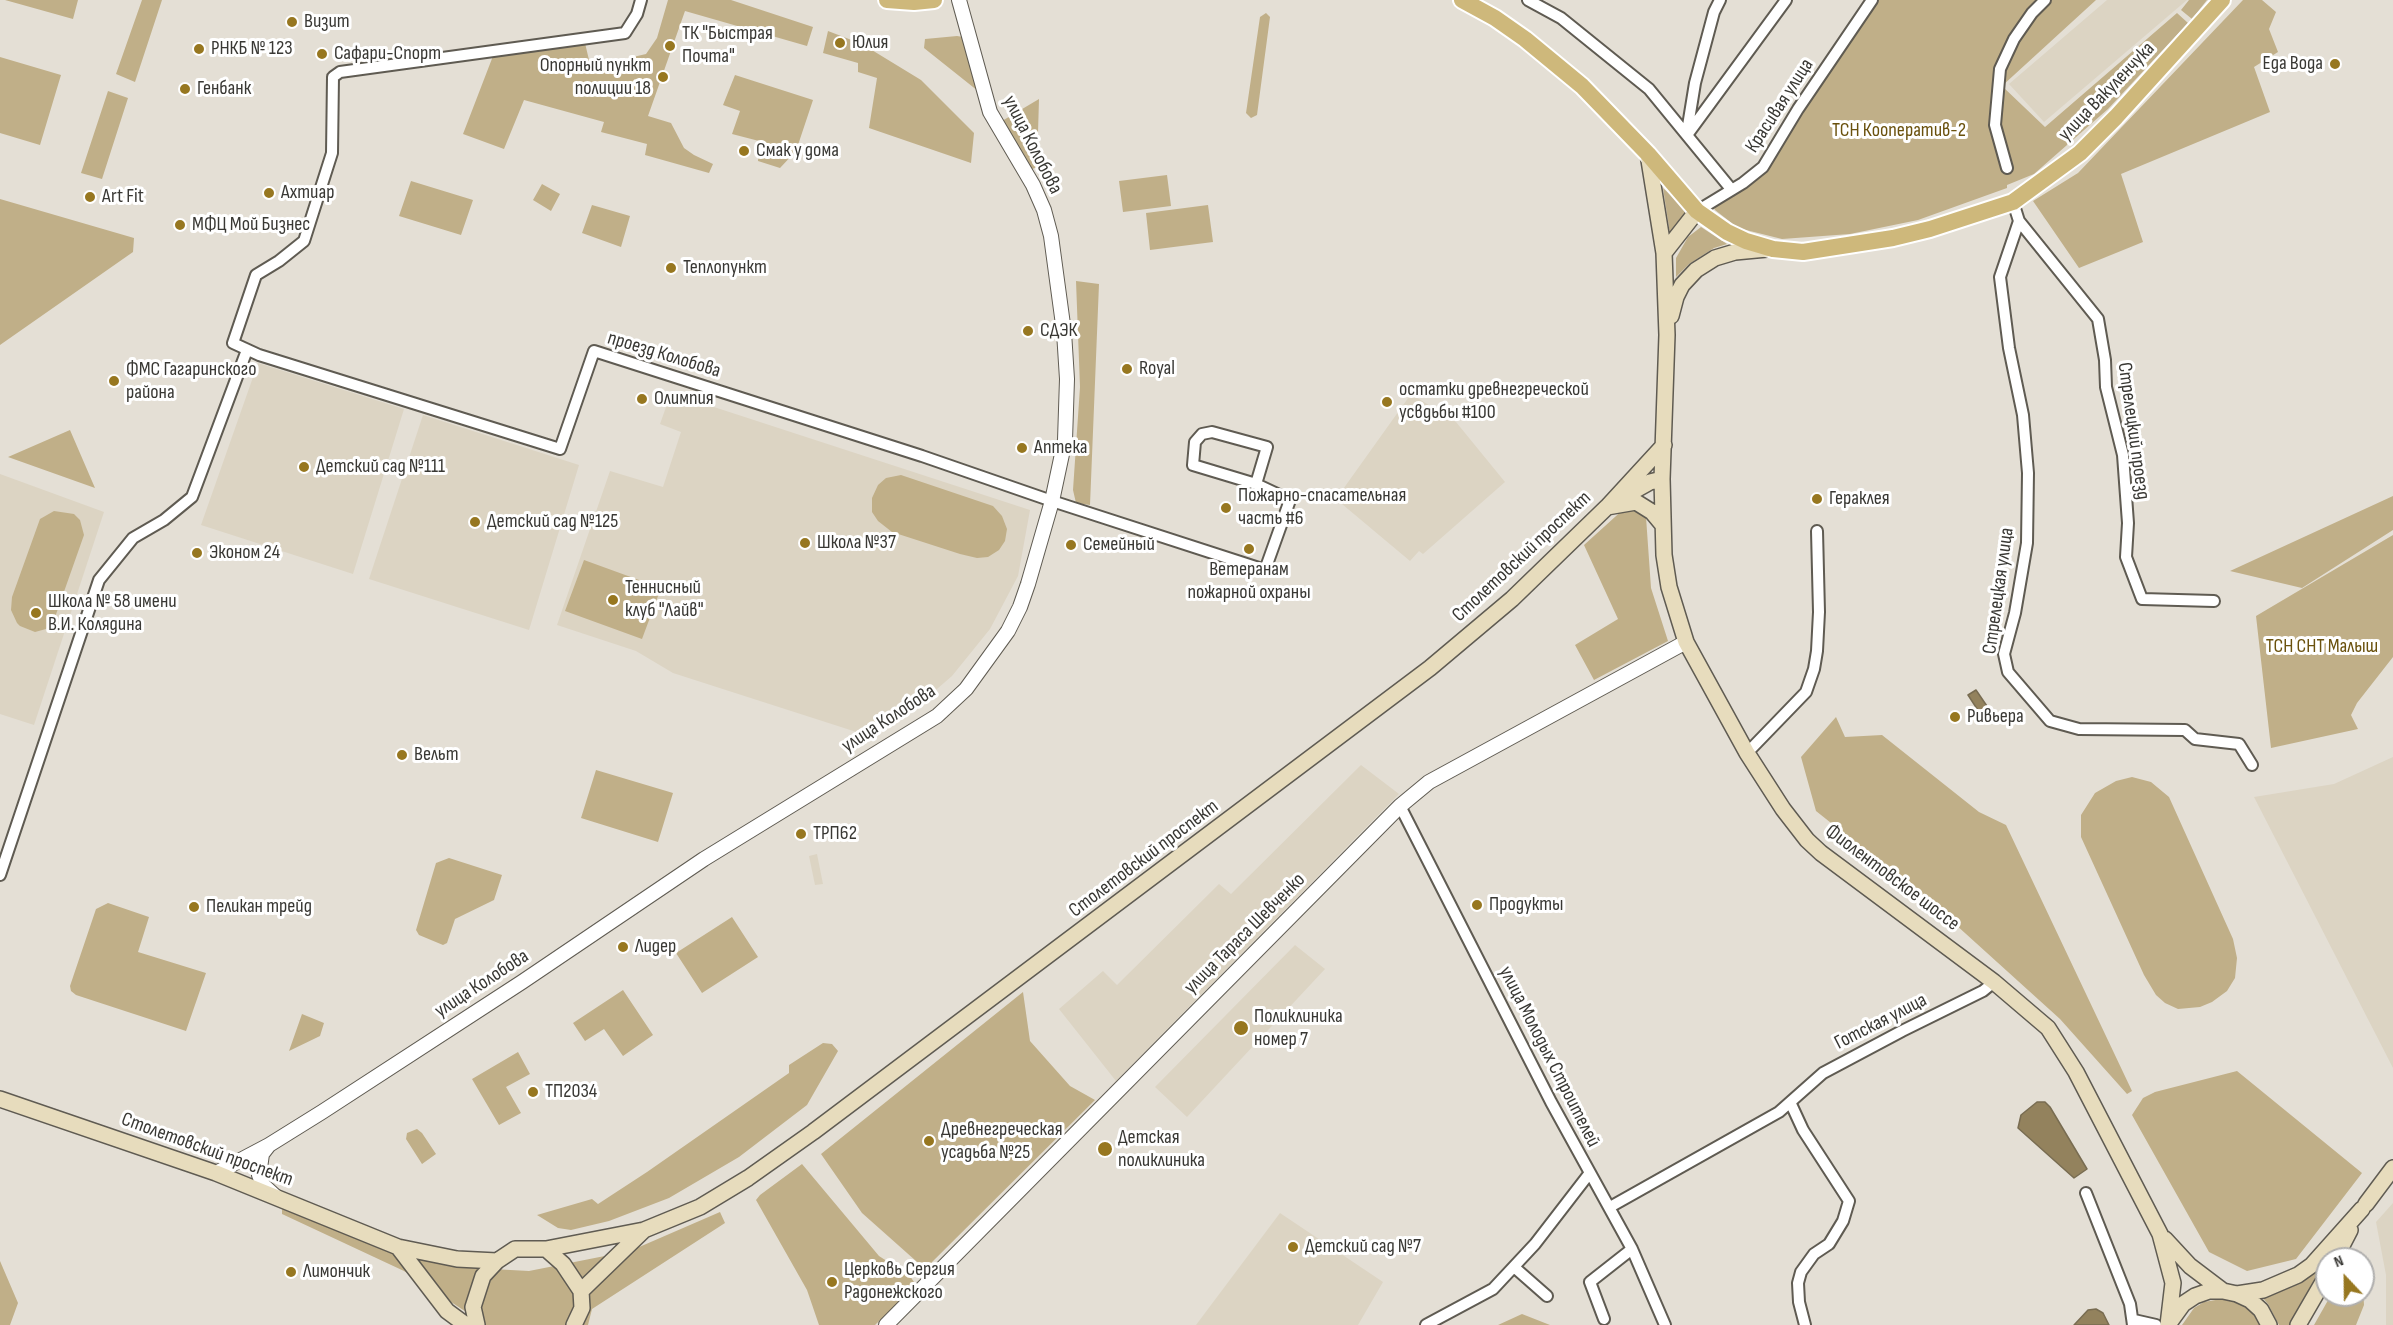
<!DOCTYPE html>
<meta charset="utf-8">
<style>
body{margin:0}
#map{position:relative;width:2393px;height:1325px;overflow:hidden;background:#e4dfd5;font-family:"Sofia Sans Condensed",sans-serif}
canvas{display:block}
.north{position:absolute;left:2315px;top:1247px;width:60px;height:60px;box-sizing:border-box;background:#fff;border:2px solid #b0afae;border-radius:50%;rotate:338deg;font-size:16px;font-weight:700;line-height:24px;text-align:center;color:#393834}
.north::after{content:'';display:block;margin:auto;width:21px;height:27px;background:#977720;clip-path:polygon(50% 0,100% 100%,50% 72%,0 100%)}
</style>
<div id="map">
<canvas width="2393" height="1325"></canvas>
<div class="north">N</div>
</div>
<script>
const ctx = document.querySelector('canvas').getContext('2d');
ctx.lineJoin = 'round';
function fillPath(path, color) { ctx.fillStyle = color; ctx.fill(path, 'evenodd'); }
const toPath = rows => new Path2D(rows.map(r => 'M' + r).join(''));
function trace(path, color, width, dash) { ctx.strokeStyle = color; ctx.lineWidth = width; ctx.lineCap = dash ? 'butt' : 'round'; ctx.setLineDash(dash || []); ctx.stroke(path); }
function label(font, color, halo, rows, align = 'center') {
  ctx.font = font + ' "Sofia Sans Condensed",sans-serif'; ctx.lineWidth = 6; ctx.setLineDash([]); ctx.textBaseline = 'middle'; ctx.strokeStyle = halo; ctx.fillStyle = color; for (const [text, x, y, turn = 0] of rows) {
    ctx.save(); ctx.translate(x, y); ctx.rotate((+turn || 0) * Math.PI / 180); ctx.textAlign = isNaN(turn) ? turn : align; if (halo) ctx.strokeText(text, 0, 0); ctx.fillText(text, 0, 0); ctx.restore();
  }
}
fillPath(toPath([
 [2107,0,2187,0,2044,122,2009,84],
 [258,363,404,409,353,574,201,525],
 [671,393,1030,510,1018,576,990,629,952,676,908,714,872,737,673,673,636,651,557,625,610,471,663,487,681,432,660,424],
 [1411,394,1456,422,1505,482,1423,554,1419,551,1410,561,1336,499],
 [423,415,579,465,529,630,369,579],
 [0,474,104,512,34,725,0,714],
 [2393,757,2393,1068,2254,797,2334,784],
 [1361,765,1399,794,1116,1081,1059,1009,1103,971,1117,985,1219,884,1231,894],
 [817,854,823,884,815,885,809,856],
 [1295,945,1325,969,1187,1117,1155,1087],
 [2393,1203,2393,1325,2386,1325,2386,1275,2376,1222],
 [1280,1213,1383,1282,1358,1325,1196,1325]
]), '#dcd4c3');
fillPath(toPath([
 [5,0,78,0,73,19],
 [142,0,162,0,135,82,116,74],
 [668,0,731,0,813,27,807,46,685,11,648,116,671,123,684,148,694,155,713,164,709,173,645,155,647,144,601,132,604,122,524,100,504,149,463,134,493,56,585,43,589,60,594,66,646,54,657,38],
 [1876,0,2096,0,2002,86,2045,127,2177,13,2188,23,2108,109,2034,174,2007,185,2007,188,1918,220,1850,234,1782,239,1738,228,1715,210,1713,205,1750,184,1773,158],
 [2189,0,2207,0,2192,19,2181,10],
 [2243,0,2262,0,2276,12,2269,29,2278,52,2254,67,2270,112,2121,174,2143,242,2079,268,2033,201,2078,173],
 [1266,13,1270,17,1257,115,1251,118,1246,113,1260,17],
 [828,31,862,44,921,80,974,133,971,163,869,128,877,78,858,72,858,63,823,53],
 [957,36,963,37,978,91,924,48,925,39],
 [0,57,61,75,40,145,0,133],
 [735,75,813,100,796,151,780,168,758,161,759,141,732,134,740,111,723,105],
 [108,91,128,98,102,179,81,173],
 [1039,99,1037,167,1030,170,1002,121],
 [1167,175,1171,206,1123,212,1119,181],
 [411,181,473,200,461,235,399,216],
 [542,184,560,194,551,211,533,200],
 [1663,188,1690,213,1670,234],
 [0,199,134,238,133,252,0,345],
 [592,205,630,216,621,247,582,233],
 [1208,205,1213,242,1150,250,1146,213],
 [1701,227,1727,244,1714,248,1689,264,1676,277,1676,258,1688,237],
 [1076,281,1099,284,1090,505,1076,503,1073,490,1080,387],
 [70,430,95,488,8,457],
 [901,475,993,506,1002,516,1007,529,1005,541,999,550,988,557,977,558,960,554,892,532,878,521,872,512,872,498,878,485,886,478],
 [2393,496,2393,530,2302,588,2230,571],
 [1626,507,1646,517,1651,588,1668,641,1594,680,1575,645,1618,619,1584,545],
 [54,511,74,514,80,520,84,535,54,620,46,629,35,632,20,626,17,623,11,610,12,597,40,519],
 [2393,535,2393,657,2357,703,2351,715,2358,729,2271,748,2256,616],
 [584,560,661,588,642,639,565,611],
 [1836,717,1845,737,1882,735,1979,812,2006,825,2132,1091,2127,1094,2060,1019,1934,905,1816,811,1801,757],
 [596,770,673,793,658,842,581,818],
 [2132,777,2151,782,2169,797,2233,939,2237,958,2235,978,2227,991,2212,1002,2200,1007,2178,1009,2165,1003,2156,995,2144,975,2081,837,2081,815,2095,793,2116,781],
 [449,858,502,875,494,900,455,919,447,943,443,945,419,935,416,930,436,863],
 [108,903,149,917,138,952,206,973,186,1031,76,995,71,991,70,986,96,909],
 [732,917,758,957,702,993,676,953],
 [623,990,653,1035,623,1056,604,1029,585,1041,573,1023],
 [1023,992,1030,1041,1070,1086,1095,1100,925,1269,862,1213,821,1154],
 [302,1014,324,1023,320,1036,289,1051],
 [823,1043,832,1044,838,1051,807,1105,739,1157,669,1198,609,1221,571,1230,558,1228,537,1215,592,1199,598,1204,647,1172,789,1073,789,1065],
 [518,1052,530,1074,506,1087,521,1113,499,1125,472,1079],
 [2237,1071,2362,1173,2296,1259,2247,1271,2209,1252,2132,1115,2143,1098,2155,1092],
 [417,1129,422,1133,436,1154,422,1164,406,1139,407,1133],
 [802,1164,879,1256,910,1276,916,1285,875,1325,819,1325,807,1290,756,1200,760,1195],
 [282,1209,403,1255,455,1267,529,1271,630,1251,720,1212,725,1223,592,1309,588,1325,486,1325,404,1271,282,1214],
 [2330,1249,2328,1259,2291,1325,2279,1325,2268,1304,2260,1295,2292,1286],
 [0,1261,18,1303,10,1325,0,1325],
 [2363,1289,2364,1305,2356,1325,2314,1325,2331,1295,2363,1295],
 [2227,1298,2249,1306,2264,1325,2182,1325,2194,1308,2204,1302],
 [1522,1314,1550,1325,1498,1325]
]), '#c0af88');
const water = toPath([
 [1976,690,1991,712,1983,718,1968,695,1976,690],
 [2037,1102,2045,1102,2050,1107,2087,1169,2074,1178,2018,1128,2021,1115,2037,1102],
 [2096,1309,2103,1313,2109,1325,2074,1325,2088,1310,2096,1309]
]);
fillPath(water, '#93825d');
trace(water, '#786c51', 1.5);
const minor = toPath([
 [641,0,637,14,625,33,340,72,333,77,332,153,304,241,279,261,256,275,233,343,259,355,560,449,594,351,922,456,1052,501,1265,570,1290,500,1256,484,1267,447,1212,432,1202,434,1195,442,1193,465,1256,484],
 [1528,0,1561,18,1649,89,1731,189],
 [1687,132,1695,83,1714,12,1720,0],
 [1687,135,1786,0],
 [2007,168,1995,125,2000,69,2014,39,2032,13,2045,0],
 [2013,202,2019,221,2000,277,2009,348,2023,415,2028,473,2027,543,2015,613,2004,654,2008,672,2050,721,2079,729,2185,730,2195,739,2239,744,2252,765],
 [1697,211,1743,183,1763,167,1798,109,1872,0],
 [2019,221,2098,319,2105,360,2106,387,2123,455,2128,523,2126,557,2142,599,2214,601],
 [1747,753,1806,692,1814,669,1817,651,1819,612,1817,531],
 [1400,806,1551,1102,1632,1249,1665,1325],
 [0,875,99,580,133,538,164,520,192,497,247,350],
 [1791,1104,1803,1130,1849,1201,1843,1221,1829,1244,1814,1254,1801,1272,1798,1283,1799,1302,1805,1325],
 [2086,1193,2130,1304,2133,1325],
 [1610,1207,1779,1112,1823,1073,1902,1031,1983,991,1994,982],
 [1514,1267,1547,1296],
 [1604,1319,1590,1282,1632,1249],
 [2134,1320,2156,1325],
 [1426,1325,1493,1289,1535,1244,1589,1174]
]);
const tertiary = toPath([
 [269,1145,262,1154,259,1175,263,1185,276,1197],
 [216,1173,269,1145,322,1112,522,982,704,859,937,716,966,689,1008,631,1020,607,1028,584,1052,501,1065,440,1067,379,1064,332,1051,236,1044,210,1033,185,990,112,959,0],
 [886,1325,1400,806,1429,782,1686,642]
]);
const secondary = toPath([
 [1648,154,1664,253,1667,335,1662,479,1664,555,1669,587,1686,642,1747,753,1783,809,1807,840,1821,853,1994,982,2048,1028,2076,1072,2160,1234,2173,1283,2168,1325],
 [1664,253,1697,211],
 [1671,316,1676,297,1682,285,1696,270,1715,258,1735,252,1767,249],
 [1625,496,1650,482,1662,479],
 [1607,507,1636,502,1652,512,1662,524],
 [0,1099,216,1173,398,1247,457,1259,497,1261],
 [2366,1204,2393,1168],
 [2165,1239,2190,1266,2223,1291],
 [398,1247,447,1311,466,1325],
 [546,1249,563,1264,581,1291],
 [2335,1259,2350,1230],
 [2237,1294,2263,1290,2298,1275,2312,1265,2362,1209],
 [2170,1322,2183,1304,2195,1296,2209,1291,2223,1291,2237,1294,2250,1300,2261,1310,2269,1325],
 [477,1325,473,1307,483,1276,497,1261,515,1249,546,1249,644,1230,700,1207,748,1178,813,1132,1430,668,1512,599,1607,507,1664,445],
 [574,1325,582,1308,581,1291,644,1230],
 [2298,1325,2327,1275]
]);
const primary = toPath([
 [887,0,914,2,934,0],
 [1462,0,1495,18,1525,39,1582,86,1648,154,1697,211,1727,232,1746,241,1773,249,1803,252,1893,238,1930,229,2013,202,2080,153,2116,117,2222,0]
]);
trace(minor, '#5f5b52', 14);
trace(tertiary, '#5f5b52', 16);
trace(secondary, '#5f5b52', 18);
trace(primary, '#fff', 20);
trace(minor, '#fff', 10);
trace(tertiary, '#fff', 14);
trace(secondary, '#e7dcbd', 15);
trace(primary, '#ceb87b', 16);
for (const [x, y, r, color] of [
 [292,22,6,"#977720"],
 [840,43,6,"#977720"],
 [670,46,6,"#977720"],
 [199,49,6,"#977720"],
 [322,54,6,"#977720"],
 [2335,64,6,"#977720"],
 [663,77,6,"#977720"],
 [185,89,6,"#977720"],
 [744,151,6,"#977720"],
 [269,193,6,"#977720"],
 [90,197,6,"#977720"],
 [180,225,6,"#977720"],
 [671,268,6,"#977720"],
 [1028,331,6,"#977720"],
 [1127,369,6,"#977720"],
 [114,381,6,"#977720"],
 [642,399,6,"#977720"],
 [1387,402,6,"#977720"],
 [1022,448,6,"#977720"],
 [304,467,6,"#977720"],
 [1817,499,6,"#977720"],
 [1226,508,6,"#977720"],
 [475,522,6,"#977720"],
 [805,543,6,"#977720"],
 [1071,545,6,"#977720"],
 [1249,549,6,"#977720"],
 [197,553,6,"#977720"],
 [613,600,6,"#977720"],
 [36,613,6,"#977720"],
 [1955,717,6,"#977720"],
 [402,755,6,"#977720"],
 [801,834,6,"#977720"],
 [1477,905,6,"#977720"],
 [194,907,6,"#977720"],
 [623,947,6,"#977720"],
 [1241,1028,8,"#977720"],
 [533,1092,6,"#977720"],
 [929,1141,6,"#977720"],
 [1105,1149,8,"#977720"],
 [1293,1247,6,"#977720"],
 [291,1272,6,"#977720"],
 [832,1282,6,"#977720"]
]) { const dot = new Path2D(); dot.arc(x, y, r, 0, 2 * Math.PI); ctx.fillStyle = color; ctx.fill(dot); trace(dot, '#fff', 2); }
label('20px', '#393834', '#fff', [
 ["Визит",304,22],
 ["ТК \"Быстрая",682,34],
 ["Почта\"",682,57],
 ["Юлия",852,43],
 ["РНКБ № 123",211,49],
 ["Сафари-Спорт",334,54],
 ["Еда Вода",2323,64,"right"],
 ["Опорный пункт",651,66,"right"],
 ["полиции 18",651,89,"right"],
 ["Генбанк",197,89],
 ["Смак у дома",756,151],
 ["Ахтиар",281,193],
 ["Art Fit",102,197],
 ["МФЦ Мой Бизнес",192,225],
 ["Теплопункт",683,268],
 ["СДЭК",1040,331],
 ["Royal",1139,369],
 ["ФМС Гагаринского",126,370],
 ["района",126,393],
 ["остатки древнегреческой",1399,390],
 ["усвдьбы #100",1399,413],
 ["Олимпия",654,399],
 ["Аптека",1034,448],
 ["Детский сад №111",316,467],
 ["Пожарно-спасательная",1238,496],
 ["часть #6",1238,519],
 ["Гераклея",1829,499],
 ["Детский сад №125",487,522],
 ["Школа №37",817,543],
 ["Семейный",1083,545],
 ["Эконом 24",209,553],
 ["Ветеранам",1249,570,"center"],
 ["пожарной охраны",1249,593,"center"],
 ["Теннисный",625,588],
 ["клуб \"Лайв\"",625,611],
 ["Школа № 58 имени",48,602],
 ["В.И. Колядина",48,625],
 ["Ривьера",1967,717],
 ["Вельт",414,755],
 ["ТРП62",813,834],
 ["Продукты",1489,905],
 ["Пеликан трейд",206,907],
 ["Лидер",635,947],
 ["Поликлиника",1254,1017],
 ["номер 7",1254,1040],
 ["ТП2034",545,1092],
 ["Древнегреческая",941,1130],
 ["усадьба №25",941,1153],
 ["Детская",1118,1138],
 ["поликлиника",1118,1161],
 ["Детский сад №7",1305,1247],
 ["Церковь Сергия",844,1270],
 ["Радонежского",844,1293],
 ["Лимончик",303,1272]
], 'left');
label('20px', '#393834', '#fff', [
 ["улица Вакуленчука",2107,92,-46],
 ["Красивая улица",1780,106,-57],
 ["улица Колобова",1032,145,63],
 ["проезд Колобова",664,355,17],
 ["Стрелецкий проезд",2133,431,82],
 ["Столетовский проспект",1522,557,-43],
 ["Стрелецкая улица",1999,591,-82],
 ["улица Колобова",889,719,-33],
 ["Столетовский проспект",1144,859,-37],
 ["Фиолентовское шоссе",1892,878,37],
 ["улица Тараса Шевченко",1245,934,-45],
 ["улица Колобова",482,984,-33],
 ["Готская улица",1881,1022,-27],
 ["улица Молодых Строителей",1549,1057,63],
 ["Столетовский проспект",207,1150,20]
]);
label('20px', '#6a510d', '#fff', [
 ["ТСН Кооператив-2",1899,131],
 ["ТСН СНТ Малыш",2322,647]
]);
</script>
